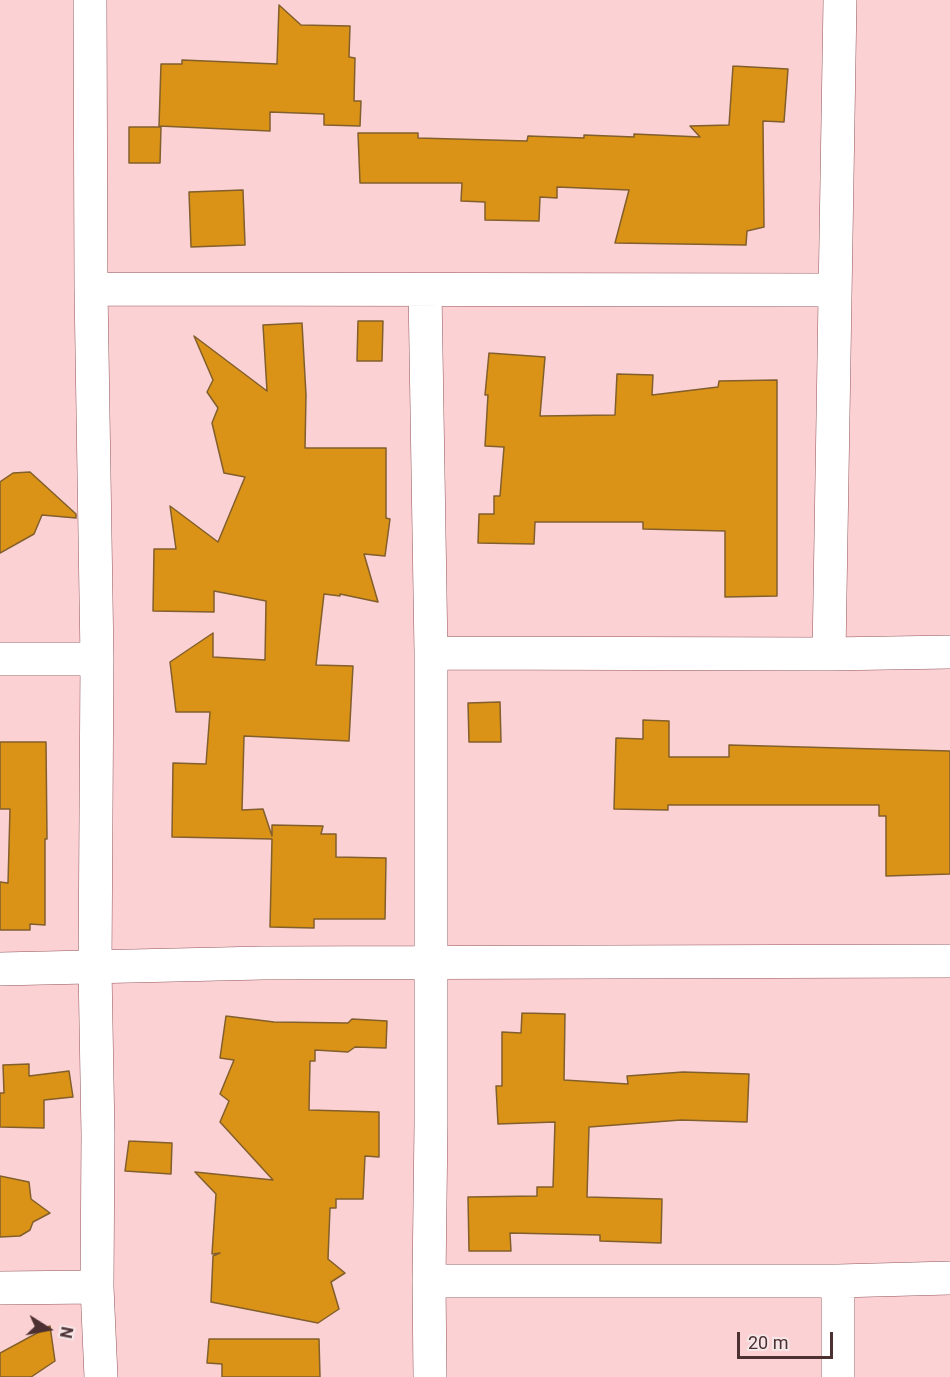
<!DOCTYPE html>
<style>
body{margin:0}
#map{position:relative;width:950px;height:1377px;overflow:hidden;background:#fcd1d3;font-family:Roboto,sans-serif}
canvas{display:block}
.north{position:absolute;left:18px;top:1299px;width:60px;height:60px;-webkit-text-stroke:4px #f5e6e7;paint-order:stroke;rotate:101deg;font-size:16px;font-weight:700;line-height:24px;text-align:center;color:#4c3032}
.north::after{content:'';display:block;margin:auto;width:21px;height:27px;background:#4c3032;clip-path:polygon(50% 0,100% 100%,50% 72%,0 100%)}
.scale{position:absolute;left:737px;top:1332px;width:96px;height:27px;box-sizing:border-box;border:3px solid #4c3032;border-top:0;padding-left:8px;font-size:18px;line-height:21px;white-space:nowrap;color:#4c3032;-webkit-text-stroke:4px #f5e6e7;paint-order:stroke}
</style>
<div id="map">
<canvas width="950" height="1377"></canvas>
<div class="north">N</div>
<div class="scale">20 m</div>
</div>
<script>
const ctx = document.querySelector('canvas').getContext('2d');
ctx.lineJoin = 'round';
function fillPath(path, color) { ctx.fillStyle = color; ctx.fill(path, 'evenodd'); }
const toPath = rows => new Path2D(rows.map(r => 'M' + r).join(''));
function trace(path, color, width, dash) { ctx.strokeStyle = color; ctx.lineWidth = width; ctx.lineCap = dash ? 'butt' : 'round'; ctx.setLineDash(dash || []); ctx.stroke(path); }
const building = toPath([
 [279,5,301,25,350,26,349,57,355,58,354,101,361,101,360,126,324,125,324,114,270,112,270,131,159,126,161,64,182,64,182,60,277,64,279,5],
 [733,66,788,69,784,122,763,121,764,227,747,231,746,245,615,243,629,190,557,187,557,198,540,197,539,221,485,220,485,202,461,201,462,183,360,183,358,133,418,133,418,138,527,141,528,136,584,138,584,135,634,137,634,134,700,137,690,126,729,125,733,66],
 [129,127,161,127,160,163,129,163,129,127],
 [243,190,245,245,191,247,189,192,243,190],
 [358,321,383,321,382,361,357,361,358,321],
 [302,323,306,395,305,448,386,448,386,518,390,519,385,556,364,554,378,602,340,594,340,596,324,594,316,665,353,666,349,741,244,736,242,810,263,809,272,836,272,825,323,826,321,834,336,834,336,857,386,858,385,919,314,919,314,928,270,927,272,839,172,837,173,763,206,764,210,712,176,712,170,662,213,633,213,657,265,660,266,601,214,591,214,612,153,611,154,549,176,549,170,506,218,542,245,477,224,473,212,423,218,408,207,392,213,380,194,336,267,391,263,325,302,323],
 [489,353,545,357,540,416,615,415,617,374,653,375,652,395,718,387,719,381,777,380,777,596,725,597,725,531,643,529,643,522,535,522,534,544,478,543,479,514,494,514,494,496,500,496,504,447,485,446,488,395,485,395,489,353],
 [30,472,76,514,76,518,42,515,34,534,0,553,0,482,13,473,30,472],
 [500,702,501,742,469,742,468,703,500,702],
 [643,720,669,721,669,757,729,757,729,745,950,751,950,874,886,876,886,816,879,816,879,805,668,805,668,810,614,809,616,738,643,739,643,720],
 [0,742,46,742,47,839,45,839,45,925,30,924,30,930,0,930,0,882,8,883,10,809,0,809,0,742],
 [522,1013,565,1014,564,1080,628,1084,627,1076,683,1072,749,1074,747,1122,681,1120,589,1127,587,1197,662,1199,661,1243,600,1241,600,1235,510,1233,511,1251,469,1251,468,1197,537,1196,537,1187,553,1187,555,1122,498,1124,496,1086,502,1086,502,1032,521,1033,522,1013],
 [226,1016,274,1022,348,1023,352,1019,387,1021,386,1048,355,1047,348,1052,315,1050,315,1061,310,1061,309,1110,379,1112,379,1157,365,1156,363,1199,336,1199,336,1208,330,1208,328,1259,345,1273,331,1282,339,1309,318,1323,211,1302,213,1256,220,1253,212,1254,216,1194,195,1172,273,1180,220,1122,229,1101,220,1094,234,1060,220,1058,226,1016],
 [29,1064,29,1076,69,1071,73,1097,44,1100,44,1128,0,1127,0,1093,4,1093,3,1065,29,1064],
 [129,1141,172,1143,171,1174,125,1171,129,1141],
 [0,1176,29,1182,31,1199,50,1213,33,1222,30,1230,20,1236,0,1237,0,1176],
 [50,1326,55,1361,31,1377,0,1377,0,1353,50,1326],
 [209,1339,319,1339,320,1377,222,1377,222,1364,207,1363,209,1339]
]);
fillPath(building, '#da9316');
trace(building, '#825f2c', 1.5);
const minor = toPath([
 [90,0,91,289,97,659,95,968,98,1135,97,1287,101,1377],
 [91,289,834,290],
 [425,290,431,653,431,1124,429,1281,430,1377],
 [431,653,829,654,950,652],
 [829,654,840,0],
 [0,659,97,659],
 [0,969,263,963,950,961],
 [429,1281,838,1281,950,1278],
 [838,1281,838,1377],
 [0,1288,97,1287]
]);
trace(minor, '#93565c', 34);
trace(minor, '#fff', 33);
</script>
